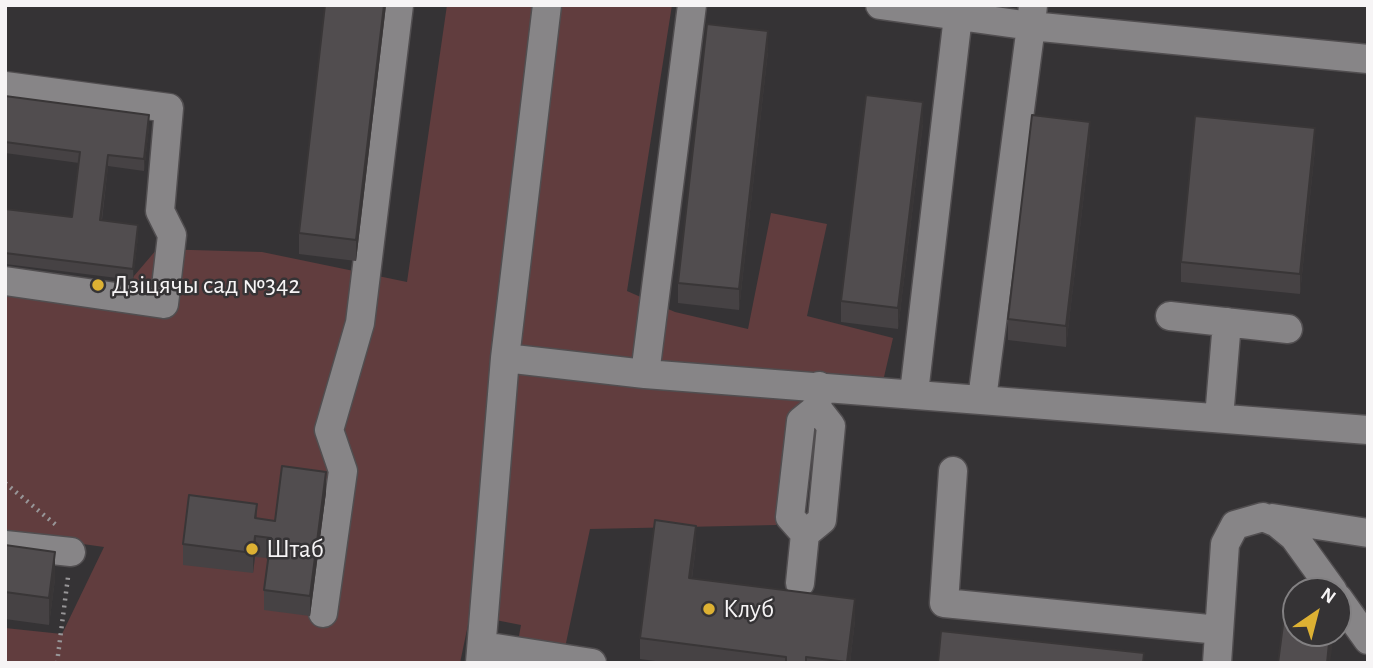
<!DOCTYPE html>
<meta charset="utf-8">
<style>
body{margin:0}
#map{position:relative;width:1373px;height:668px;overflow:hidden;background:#353335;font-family:"Alegreya Sans",sans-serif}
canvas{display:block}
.frame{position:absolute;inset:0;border:7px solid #f6f4f5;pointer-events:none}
.north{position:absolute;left:1282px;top:577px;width:70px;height:70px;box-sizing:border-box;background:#353335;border:2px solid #828082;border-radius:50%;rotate:35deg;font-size:19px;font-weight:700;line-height:28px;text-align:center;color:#f6f4f5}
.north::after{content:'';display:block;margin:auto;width:24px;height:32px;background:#ddb133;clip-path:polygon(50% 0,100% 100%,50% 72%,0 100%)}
</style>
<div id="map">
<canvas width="1373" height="668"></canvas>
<div class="frame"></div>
<div class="north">N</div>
</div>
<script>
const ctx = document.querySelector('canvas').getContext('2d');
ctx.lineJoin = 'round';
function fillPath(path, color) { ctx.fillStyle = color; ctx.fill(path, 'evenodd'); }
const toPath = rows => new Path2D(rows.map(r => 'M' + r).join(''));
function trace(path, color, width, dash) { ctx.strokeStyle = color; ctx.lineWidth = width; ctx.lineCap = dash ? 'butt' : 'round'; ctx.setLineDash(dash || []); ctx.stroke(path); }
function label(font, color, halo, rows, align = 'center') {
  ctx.font = font + ' "Alegreya Sans",sans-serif'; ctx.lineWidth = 5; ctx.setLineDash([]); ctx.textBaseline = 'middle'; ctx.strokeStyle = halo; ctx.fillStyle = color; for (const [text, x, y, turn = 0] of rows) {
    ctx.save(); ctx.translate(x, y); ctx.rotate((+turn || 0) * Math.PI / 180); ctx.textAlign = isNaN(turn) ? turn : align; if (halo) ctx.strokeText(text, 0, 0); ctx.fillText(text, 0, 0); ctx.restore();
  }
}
fillPath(toPath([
 [447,5,672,5,627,291,675,312,748,329,771,213,827,224,807,316,893,338,878,403,809,402,776,525,590,529,562,662,514,663,521,625,470,615,460,663,5,663,5,628,62,634,104,547,5,533,5,294,105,310,157,249,262,252,407,282]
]), '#613d3e');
const minor = toPath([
 [880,5,1031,26,982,399],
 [1033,5,1031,26,1368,59],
 [5,86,169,108,160,211,172,235,164,304,5,281],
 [1170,316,1288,329],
 [505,358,645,374,1368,430],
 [645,374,692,5],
 [914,393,958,16],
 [1219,418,1227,322],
 [953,471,944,603,1219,630],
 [1272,518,1368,533],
 [805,534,790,517,801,421,817,408],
 [5,545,71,552],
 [800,583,805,534,822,520,831,426,817,408,819,386],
 [1338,598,1368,640],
 [323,613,343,471,329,430,360,323,399,5],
 [483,646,592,663],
 [480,663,505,358,547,5],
 [1217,663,1225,544,1235,525,1263,517,1277,523,1294,537,1333,591]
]);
trace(minor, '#514e50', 31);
trace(toPath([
 [5,483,56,525],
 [57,663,68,577]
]), '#989698', 4.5, [2, 5]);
trace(minor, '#878587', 28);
fillPath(toPath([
 [386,5,356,261,299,254,299,233],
 [768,51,739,310,678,303,678,283],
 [5,96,149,126,144,171,108,166,102,220,138,236,133,280,5,264,5,209,72,217,79,163,5,153],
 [923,123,898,329,841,322,841,301],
 [1090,143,1066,347,1008,340,1008,319],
 [1315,149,1300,294,1181,282,1181,262],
 [326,492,310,616,264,610,264,590,268,558,255,557,253,573,183,565,183,544,257,518,275,521],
 [5,545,55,579,49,625,5,619],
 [696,546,692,578,855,620,850,663,670,663,640,659,640,638]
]), '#464244');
fillPath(toPath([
 [384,5,386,5,356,261,356,240],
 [768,31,768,51,739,310,739,289],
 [923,102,923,123,898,329,898,308],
 [149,115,149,126,144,171,144,159],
 [1090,122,1090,143,1066,347,1066,326],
 [1315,128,1315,149,1300,294,1300,274],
 [108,155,108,166,100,231,100,220],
 [138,225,138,236,133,280,133,269],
 [326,472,326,492,310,616,310,596],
 [257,504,255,557,253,573,253,553],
 [696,526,696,546,689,598,689,578],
 [55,552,55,579,49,625,49,598],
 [855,599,855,620,850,663,847,663],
 [1330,633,1332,633,1332,650,1330,663,1327,663]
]), '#393637');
const building = toPath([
 [325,5,384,5,356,240,299,233,325,5],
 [707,24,768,31,739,289,678,283,707,24],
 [866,95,923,102,898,308,841,301,866,95],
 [5,96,149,115,144,159,108,155,100,220,138,225,133,269,5,253,5,209,72,217,80,152,5,142,5,96],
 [1032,115,1090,122,1066,326,1008,319,1032,115],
 [1195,116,1315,128,1300,274,1181,262,1195,116],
 [282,466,326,472,310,596,264,590,271,538,255,536,253,553,183,544,189,495,257,504,255,518,275,521,282,466],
 [655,520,696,526,689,578,855,599,847,662,806,657,806,663,786,663,786,657,640,638,655,520],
 [5,545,55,552,49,598,5,592,5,545],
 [1284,617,1296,619,1296,633,1330,633,1327,663,1278,663,1284,617],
 [941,631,1144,653,1143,663,938,663,941,631]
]);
fillPath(building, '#514d4f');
trace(building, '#393637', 2);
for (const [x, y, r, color] of [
 [98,285,7,"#ddb133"],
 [252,549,7,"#ddb133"],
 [709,609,7,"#ddb133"]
]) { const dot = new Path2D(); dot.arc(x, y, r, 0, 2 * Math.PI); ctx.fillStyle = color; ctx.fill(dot); trace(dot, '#353335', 2.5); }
label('26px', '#f6f4f5', '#353335', [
 ["Дзіцячы сад №342",112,285],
 ["Штаб",266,549],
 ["Клуб",723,609]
], 'left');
</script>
